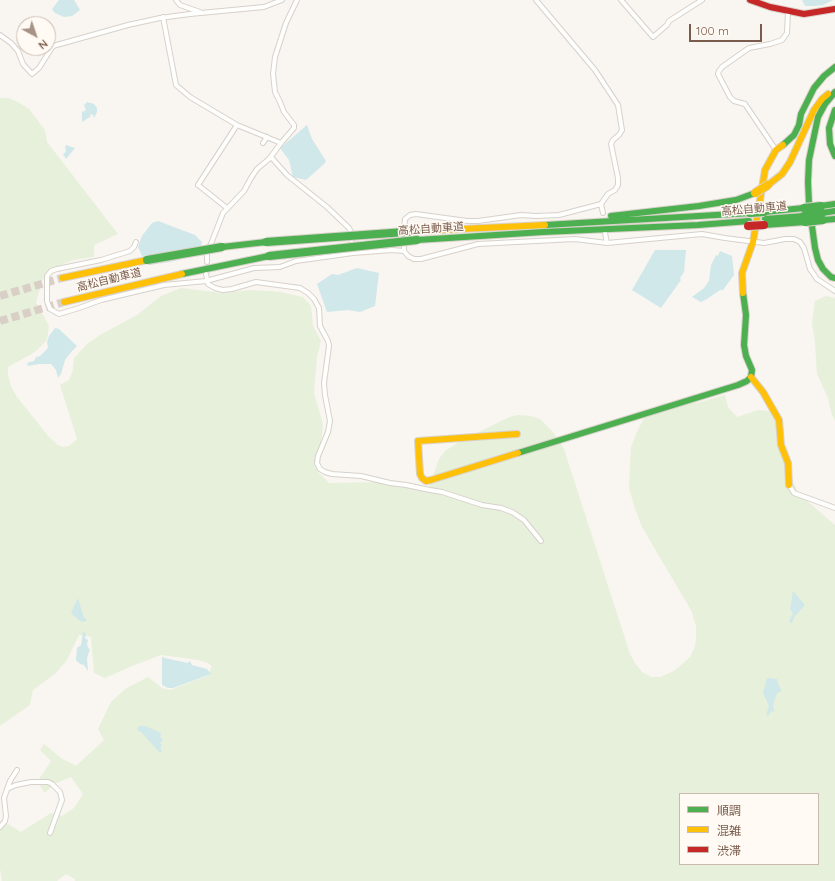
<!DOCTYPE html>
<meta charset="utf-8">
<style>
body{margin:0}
#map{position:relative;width:835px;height:881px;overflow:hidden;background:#f9f5f0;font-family:Quicksand,"Noto Sans JP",sans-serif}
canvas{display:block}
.legend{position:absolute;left:679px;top:793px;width:140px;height:72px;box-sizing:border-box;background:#fffaf3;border:1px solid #cabbb1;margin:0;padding:5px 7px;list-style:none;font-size:12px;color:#7a5c4d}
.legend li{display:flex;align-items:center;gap:8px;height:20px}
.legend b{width:20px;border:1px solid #cabbb1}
.north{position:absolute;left:16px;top:16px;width:40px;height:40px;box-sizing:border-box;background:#fffaf3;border:1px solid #cabbb1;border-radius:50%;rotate:140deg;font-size:11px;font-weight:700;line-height:16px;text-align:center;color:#7a5c4d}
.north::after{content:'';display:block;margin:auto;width:14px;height:18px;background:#a69286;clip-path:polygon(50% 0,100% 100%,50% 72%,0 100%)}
.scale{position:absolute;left:689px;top:24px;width:73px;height:18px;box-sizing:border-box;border:2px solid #7a5c4d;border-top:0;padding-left:5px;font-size:12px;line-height:14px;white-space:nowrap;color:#7a5c4d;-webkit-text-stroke:3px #fffaf3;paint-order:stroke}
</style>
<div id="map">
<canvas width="835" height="881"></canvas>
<ul class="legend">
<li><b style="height:5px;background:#4caf50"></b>順調</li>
<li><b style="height:5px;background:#ffc107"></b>混雑</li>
<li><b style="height:5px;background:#c62828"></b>渋滞</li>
</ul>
<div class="north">N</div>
<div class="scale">100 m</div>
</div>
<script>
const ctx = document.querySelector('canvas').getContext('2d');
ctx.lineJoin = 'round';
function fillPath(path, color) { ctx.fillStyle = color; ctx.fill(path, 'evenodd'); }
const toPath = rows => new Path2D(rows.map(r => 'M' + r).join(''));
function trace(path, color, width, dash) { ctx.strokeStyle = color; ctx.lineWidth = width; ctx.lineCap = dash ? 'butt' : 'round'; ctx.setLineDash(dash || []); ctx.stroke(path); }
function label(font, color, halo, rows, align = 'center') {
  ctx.font = font + ' Quicksand,"Noto Sans JP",sans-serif'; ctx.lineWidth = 3; ctx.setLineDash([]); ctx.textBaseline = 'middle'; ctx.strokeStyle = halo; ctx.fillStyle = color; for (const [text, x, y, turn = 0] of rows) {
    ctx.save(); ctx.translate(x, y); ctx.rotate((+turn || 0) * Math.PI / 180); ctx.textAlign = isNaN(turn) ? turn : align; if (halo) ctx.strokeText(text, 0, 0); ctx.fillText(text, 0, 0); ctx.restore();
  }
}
fillPath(toPath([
 [0,98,8,98,18,102,29,109,45,130,47,142,118,234,94,245,94,257,73,260,54,268,43,279,36,302,49,326,47,340,35,352,8,367,8,375,11,386,17,397,49,437,58,445,63,447,69,446,77,439,60,385,69,380,73,370,74,358,87,344,100,335,137,315,161,296,181,288,222,293,251,290,281,292,303,297,311,306,313,326,321,341,317,357,314,393,323,424,318,472,329,483,384,482,422,488,429,487,439,459,445,451,459,442,509,417,518,415,531,416,540,419,553,432,564,449,630,654,635,663,642,672,651,677,660,677,674,671,690,657,694,649,696,640,696,626,692,612,642,527,634,506,629,487,631,447,637,432,643,420,650,411,657,406,664,403,673,403,681,405,701,402,725,395,728,407,737,417,758,410,769,411,780,429,778,445,798,493,835,525,835,881,75,881,75,879,66,874,57,881,2,881,0,869,0,825,3,821,21,832,51,813,62,816,74,808,83,794,71,777,54,784,45,793,37,782,51,761,40,750,44,744,61,758,76,766,104,740,98,729,111,702,125,689,148,677,162,688,170,690,207,676,212,667,208,663,198,660,161,655,132,666,105,678,94,673,91,637,79,635,67,660,55,674,33,690,30,705,0,726],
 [680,794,818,794,818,864,680,864],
 [826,296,835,298,835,421,831,412,828,398,817,374,815,343,812,323,815,301]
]), '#e7f0db');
fillPath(toPath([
 [59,0,74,0,80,10,72,16,64,17,55,13,52,9],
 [802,0,833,0,823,5,814,6,805,6],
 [87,102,94,104,97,108,97,112,94,118,93,115,91,114,90,117,82,122,82,112,86,110,84,105],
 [307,125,312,139,326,161,324,164,306,180,293,177,289,160,280,148],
 [66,145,75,148,66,159,63,154,66,152,65,147],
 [158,221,195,235,202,242,198,255,170,262,150,265,142,256,138,247,142,236,152,223],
 [655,250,686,250,684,272,680,278,681,280,661,308,632,290],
 [720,251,732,256,734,275,723,290,720,290,707,299,701,302,692,297,704,288,709,281,711,265,716,255,718,256],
 [357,268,379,273,375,306,360,312,348,310,327,312,317,284,332,274,338,275],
 [55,328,59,329,77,346,72,351,65,360,61,374,58,378,56,370,51,364,39,364,28,366,27,363,34,361,36,357,40,356,48,348,47,342,49,336],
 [793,591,805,605,795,616,792,623,789,622,793,613,790,609],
 [78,598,84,618,86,618,86,622,80,621,71,613],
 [83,632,86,633,85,638,88,640,87,644,88,648,90,649,87,658,88,671,84,665,80,664,76,660,77,648,81,645],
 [162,657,165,658,188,663,190,661,192,665,207,669,211,674,173,688,168,688,162,685],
 [767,678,777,679,778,684,782,691,777,693,773,705,774,712,771,711,769,715,766,715,769,706,763,693],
 [139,726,145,726,161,733,160,737,163,740,160,743,162,745,160,748,162,751,160,753,142,733,137,730]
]), '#d0e8ea');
trace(toPath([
 [0,296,62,278],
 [0,321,64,302]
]), '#d9cfc7', 8, [8, 4]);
const street = toPath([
 [176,0,180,5,200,12],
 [536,0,595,70,618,105,622,130,619,135,613,140,611,144,618,178,618,185,615,190,608,194,601,204],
 [621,0,653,37,667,25,669,21,702,0],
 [163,17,176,85,190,97,237,125,281,143],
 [0,35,11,43,18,51,23,64,32,74,39,68,53,46,128,25,160,18,190,14,264,7,282,0],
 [263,143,267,137],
 [776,150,745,104,734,101,730,97,718,74,719,71,722,67,749,48,770,44,782,40,787,33,788,11],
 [271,157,287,175,327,207,349,228,351,232,352,247],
 [227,208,198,185,237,125],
 [404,233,405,219,410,215,416,214,467,221,478,221,521,215,536,216,559,215,601,204,603,213],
 [605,233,607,243],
 [404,240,404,251,408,256,414,259,421,259,478,244,575,239,607,243,702,234,725,238,764,243,785,239,794,239,800,242,804,248,810,269,817,279,835,291],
 [136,242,134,247,130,251,101,260,57,269,51,271,47,276,47,301,50,309,59,314,79,308,101,300,164,285,206,281,254,268,280,267,296,261,353,253,392,250,404,251],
 [207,262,207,254,223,213,244,191,251,178,257,169,269,159,281,143,294,128,294,125,284,112,280,102,275,92,273,74,275,57,286,23,297,0],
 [206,274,208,284,215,288,223,290,232,289,256,282,300,288,308,293,314,299,319,308,320,326,328,341,329,346,324,383,325,395,330,421,328,432,318,456,317,463,320,469,325,472,332,474,361,476,390,483,406,485,430,490,442,492,482,505,501,508,512,512,524,520,541,541],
 [789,485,794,493,835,508],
 [7,789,16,785,31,782,48,782,52,784,60,792,62,800,50,833],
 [0,827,5,821,6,816,4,798,10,781,17,770]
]);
const fast = toPath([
 [835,92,825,104,818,117,809,160,808,182,809,204,815,248,818,260,823,269,831,277,835,278],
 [835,110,829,128,830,144,835,156],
 [783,145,794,135,799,125,801,114,814,88,824,76,835,67],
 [821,206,835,204],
 [764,212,804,208],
 [822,213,835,211],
 [611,216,699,206,736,200,755,193],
 [765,219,804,216],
 [823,220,835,219],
 [545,225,750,213],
 [764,225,805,222],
 [417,240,543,232,698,225,749,221],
 [222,247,266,242],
 [182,274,269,256],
 [518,453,738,385,747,381,751,377,752,370,746,356,744,345,746,315,743,293]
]);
const slow = toPath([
 [768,185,782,174,790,162,814,110,822,99,828,94],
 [419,231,545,225],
 [62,278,147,260],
 [743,293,742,273,753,242,765,170,776,150,783,145],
 [64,302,182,274],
 [751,377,763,392,779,420,781,445,788,463,789,485],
 [517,434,418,441,420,474,422,478,426,481,431,480,518,453]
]);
const jam = toPath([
 [750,0,770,7,804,14,835,9]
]);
trace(street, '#d7d1cb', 6);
trace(fast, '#d9d2cb', 8);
trace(slow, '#d9d2cb', 8);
trace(jam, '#d9d2cb', 8);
trace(street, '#fefefd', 4);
trace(fast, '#4caf50', 6);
trace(slow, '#ffc107', 6);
trace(jam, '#c62828', 6);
const fastBridge = toPath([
 [804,208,821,206],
 [750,213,764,212],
 [804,216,822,213],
 [805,222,823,220],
 [266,242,419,231],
 [269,256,417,240],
 [147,260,222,247]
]);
const slowBridge = toPath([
 [755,193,768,185]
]);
const jamBridge = toPath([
 [748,226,764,225]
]);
trace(fastBridge, '#dad1cc', 10, []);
trace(slowBridge, '#dad1cc', 10, []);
trace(jamBridge, '#dad1cc', 10, []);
trace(fastBridge, '#4caf50', 8);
trace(slowBridge, '#ffc107', 8);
trace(jamBridge, '#c62828', 8);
label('11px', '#7a5c4d', '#fffaf3', [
 ["高松自動車道",754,209,-5],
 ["高松自動車道",431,229,-4],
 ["高松自動車道",109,280,-14]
]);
</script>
